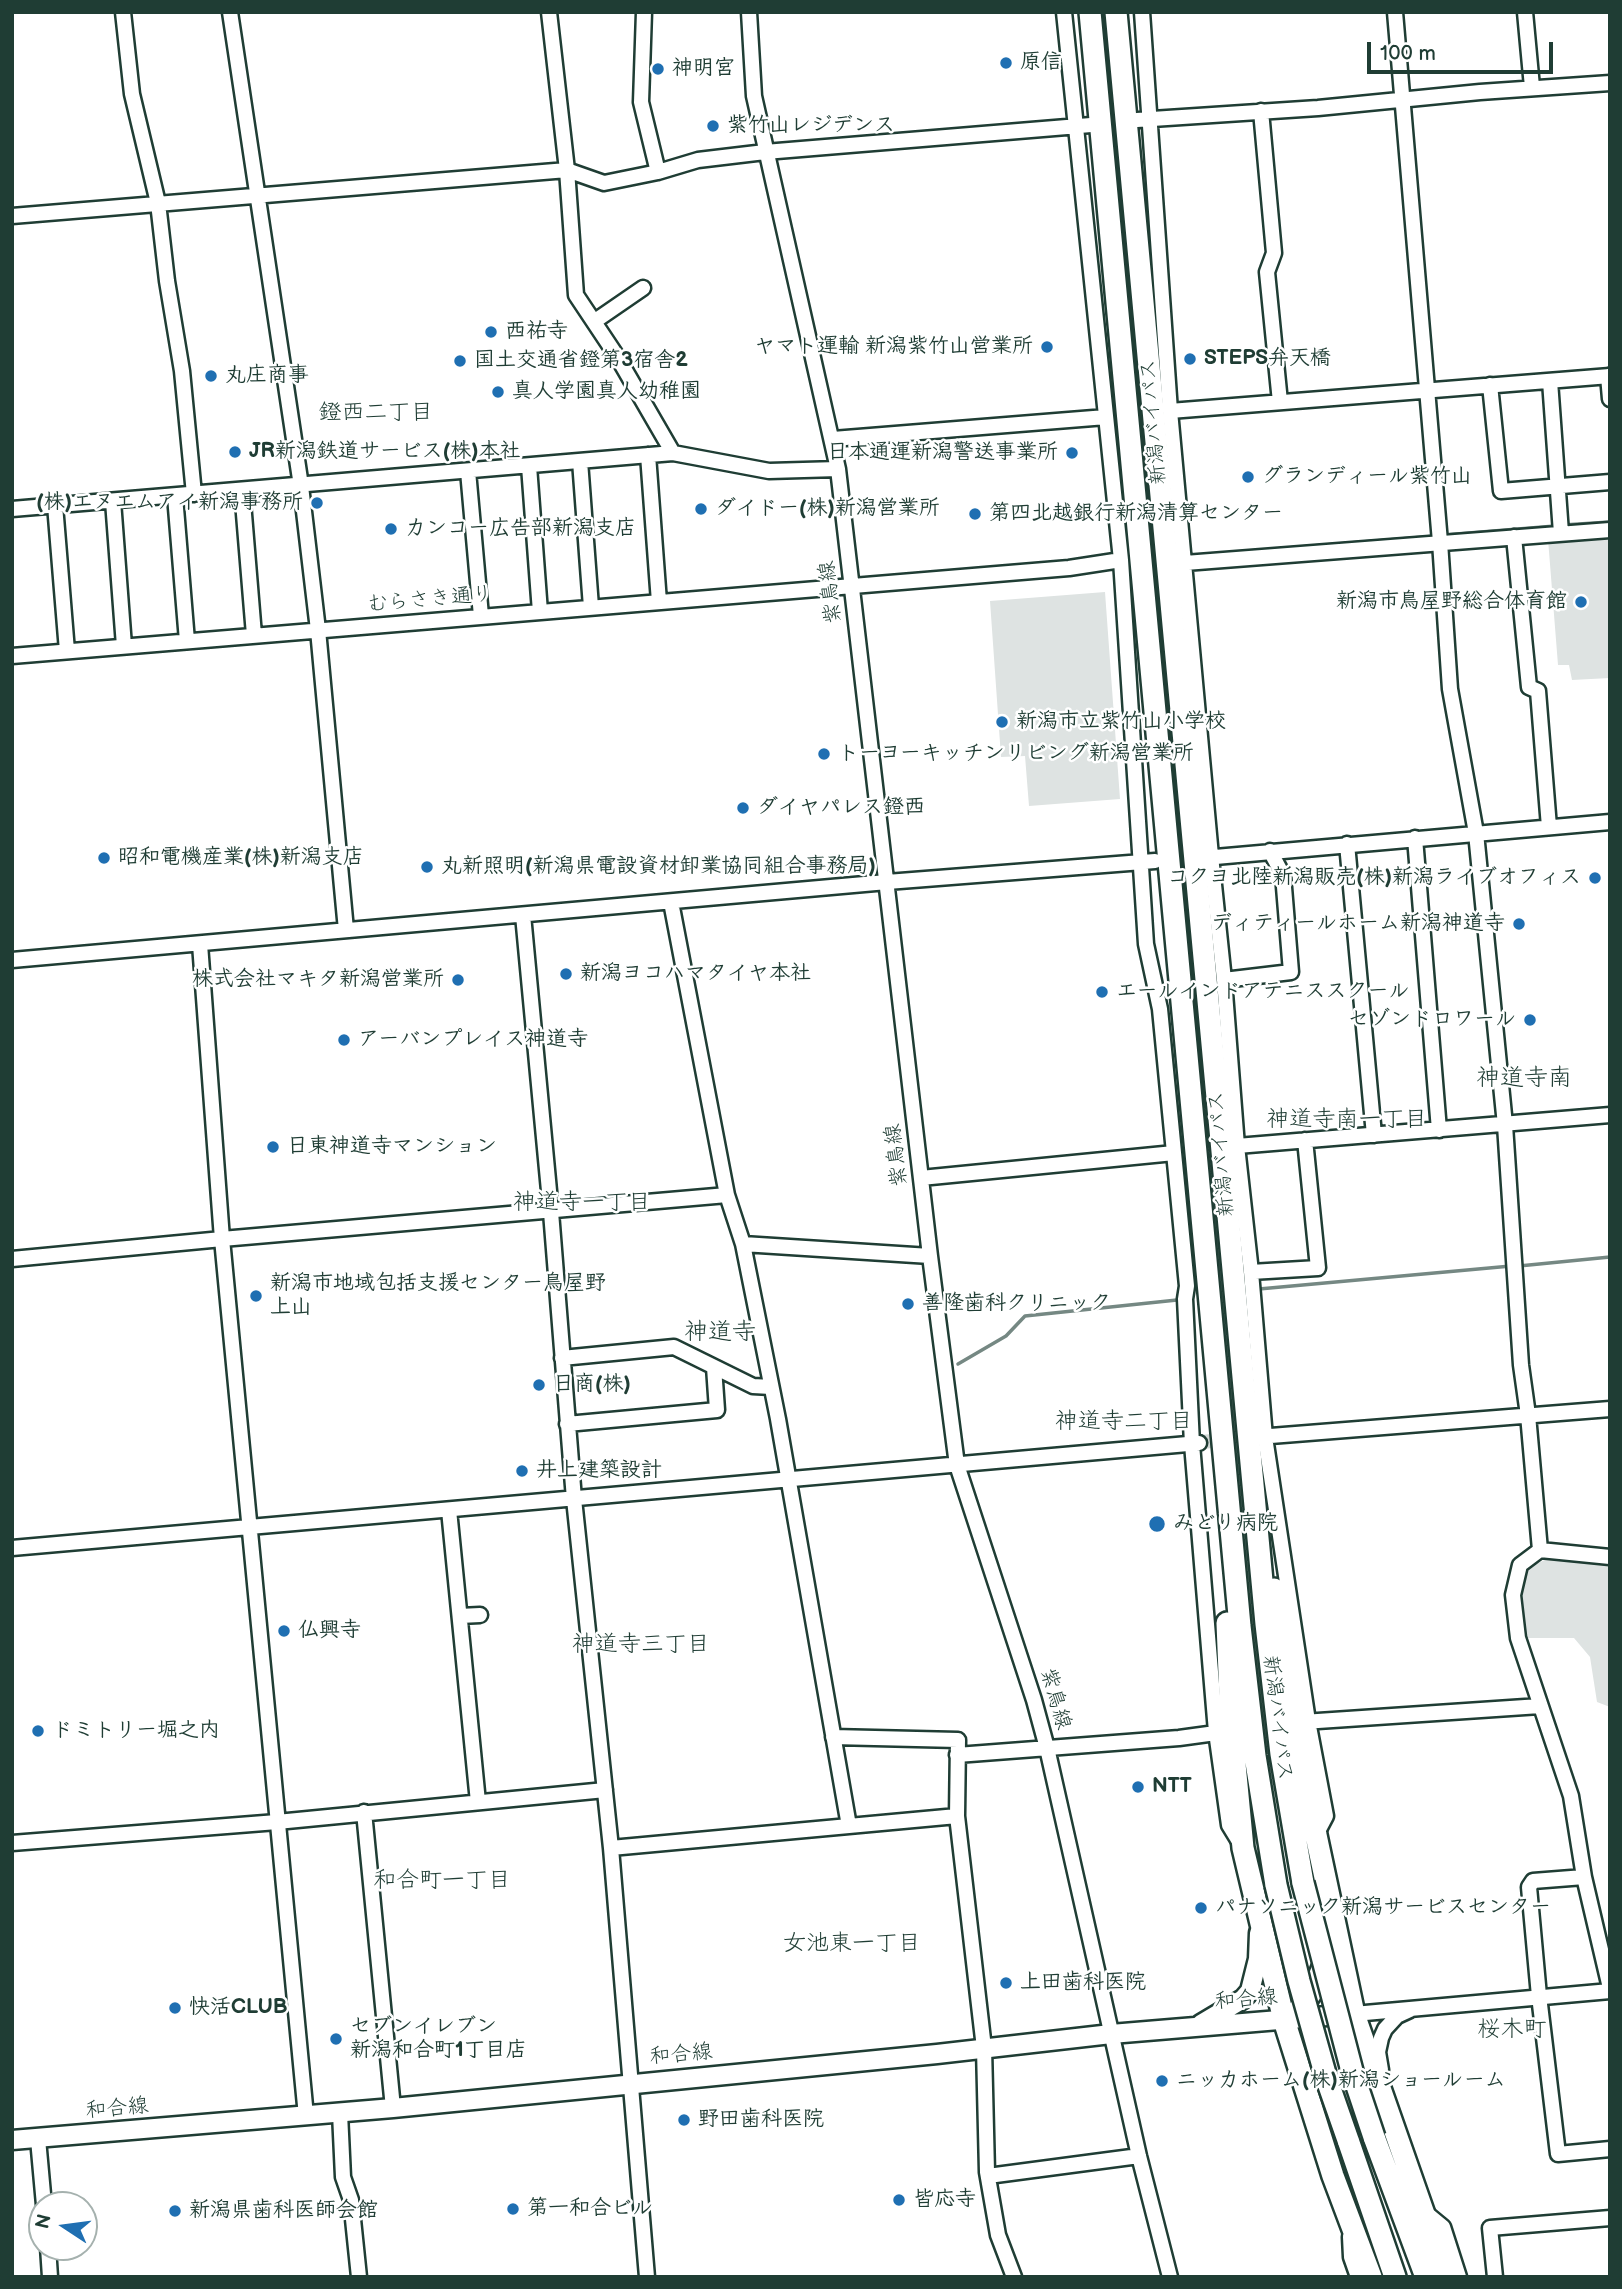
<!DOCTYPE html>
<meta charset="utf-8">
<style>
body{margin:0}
#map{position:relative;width:1622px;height:2289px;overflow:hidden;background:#fff;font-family:"Balsamiq Sans",sans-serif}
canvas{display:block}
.frame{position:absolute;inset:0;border:14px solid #1f3d34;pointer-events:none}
.north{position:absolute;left:28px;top:2191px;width:70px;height:70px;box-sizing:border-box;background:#fff;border:2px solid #a5b1ae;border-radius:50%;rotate:283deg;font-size:19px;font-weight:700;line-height:28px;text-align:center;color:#1f3d34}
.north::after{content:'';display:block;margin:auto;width:24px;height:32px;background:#1f6fb2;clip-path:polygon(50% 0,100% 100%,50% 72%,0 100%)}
.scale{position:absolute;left:1367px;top:42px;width:186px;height:32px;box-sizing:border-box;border:4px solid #1f3d34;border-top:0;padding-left:9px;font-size:21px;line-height:24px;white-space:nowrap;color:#1f3d34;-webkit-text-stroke:5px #fff;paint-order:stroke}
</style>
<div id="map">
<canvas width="1622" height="2289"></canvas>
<div class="frame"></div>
<div class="north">N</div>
<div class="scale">100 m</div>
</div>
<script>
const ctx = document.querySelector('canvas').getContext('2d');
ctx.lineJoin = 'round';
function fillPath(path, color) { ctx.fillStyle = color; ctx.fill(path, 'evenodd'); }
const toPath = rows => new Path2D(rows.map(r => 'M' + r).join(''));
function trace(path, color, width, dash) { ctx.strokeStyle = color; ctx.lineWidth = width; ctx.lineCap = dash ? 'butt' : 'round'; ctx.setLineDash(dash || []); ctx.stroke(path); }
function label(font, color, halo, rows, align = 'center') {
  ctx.font = font + ' "Balsamiq Sans","Klee One",sans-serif'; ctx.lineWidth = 5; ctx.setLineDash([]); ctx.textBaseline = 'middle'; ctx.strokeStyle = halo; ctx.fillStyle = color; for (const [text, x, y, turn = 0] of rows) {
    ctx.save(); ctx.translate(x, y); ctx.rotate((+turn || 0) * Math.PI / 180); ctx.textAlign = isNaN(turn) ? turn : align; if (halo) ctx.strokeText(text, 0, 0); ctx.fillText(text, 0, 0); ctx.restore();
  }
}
fillPath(toPath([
 [1610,534,1610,678,1572,680,1569,665,1558,665,1548,539],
 [1105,592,1120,799,1029,806,1025,756,1001,757,990,601],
 [1549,1558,1610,1566,1610,1707,1597,1702,1590,1657,1574,1638,1523,1638,1519,1597,1522,1575,1532,1566]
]), '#dee3e2');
trace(toPath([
 [1563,525,1610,522],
 [1444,535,1555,526],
 [1287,548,1437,536],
 [1519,1266,1610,1257],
 [1259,1289,1511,1266],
 [958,1364,1006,1336,1025,1316,1177,1300]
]), '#758883', 3.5);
trace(toPath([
 [1201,1442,1256,1437]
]), '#d2d8d6', 14, [14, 7]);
const minor = toPath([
 [123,12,132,94,158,203,167,281,182,371,194,494],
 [230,12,301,486,318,630,346,930],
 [549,12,567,170,576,295,618,358,673,453],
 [644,12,641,102,658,172],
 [749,12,754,96,838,469,930,1256,957,1465,1034,1700,1047,1748,1139,2156,1170,2277],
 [1064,12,1121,560,1146,944,1160,1009,1187,1286,1185,1299,1192,1444,1216,1732,1229,1825,1240,1843],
 [1142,12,1170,411,1211,856,1224,980,1237,1146,1251,1272,1265,1437,1308,1721,1326,1816,1316,1835],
 [1395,12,1440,542,1450,689,1476,833,1505,1125,1521,1365,1528,1415,1540,1550],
 [1525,12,1532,87],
 [1261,111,1274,253,1267,272,1280,402],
 [1137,120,1318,108,1480,92,1610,83],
 [12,216,567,170,604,183,658,172,698,160,765,152,1091,125],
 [595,321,643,288],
 [1608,376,1610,399],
 [1550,381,1561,533],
 [1490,385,1501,491,1610,482],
 [1170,411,1610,376],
 [833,439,1106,417],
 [648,455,659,602],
 [580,461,591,607],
 [529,466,540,612],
 [468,471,481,616],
 [242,490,254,635],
 [175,496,187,641],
 [113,501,124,646],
 [55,505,67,651],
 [12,509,673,453,769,471,838,469],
 [1514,537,1529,687,1538,691,1549,827],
 [1185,563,1610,530],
 [12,656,1069,568,1121,560],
 [1415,838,1439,1130],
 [1347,844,1374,1135],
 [1204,858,1610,822],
 [671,902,727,1195,743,1244,778,1419,849,1826],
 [523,915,551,1212,574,1499,611,1848,647,2277],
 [200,944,222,1239,306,2116],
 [12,960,887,882,1155,861],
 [1224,980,1291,972,1283,875,1270,851],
 [1237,1146,1610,1115],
 [921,1178,1174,1153],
 [743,1244,930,1256],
 [12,1259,222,1239,727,1195],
 [1251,1272,1318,1268,1305,1140],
 [562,1358,674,1347,753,1386,771,1387],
 [567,1424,717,1410,714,1367],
 [1258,1437,1610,1409],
 [449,1510,478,1802],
 [12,1548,1199,1443],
 [1610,1557,1540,1550,1520,1565,1513,1595,1518,1638,1571,1796,1584,1877,1610,1988],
 [460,1616,480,1615],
 [1303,1722,1540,1706],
 [833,1737,958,1740,957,1816,984,2048,987,2172,998,2235,1014,2277],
 [957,1755,1179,1738,1223,1732],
 [364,1812,393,2108],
 [12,1843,277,1822,605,1790],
 [611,1848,957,1816],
 [1584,1877,1533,1881,1529,1887,1539,1996,1558,2154,1610,2149],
 [1354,2014,1610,1991],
 [1381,2070,1378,2052,1381,2038,1385,2029,1397,2016,1410,2010],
 [340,2113,343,2177,351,2200,359,2277],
 [38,2139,44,2205],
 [988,2176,1139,2156],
 [1426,2213,1443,2227,1459,2277],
 [1350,2237,1351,2257,1358,2277],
 [48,2247,50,2277],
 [1495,2277,1490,2228,1610,2218]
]);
const major = toPath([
 [1201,2024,1243,1999,1250,1991,1258,1959,1259,1933],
 [12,2140,393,2108,937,2054,1111,2034,1351,2014]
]);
const highway = toPath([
 [1090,12,1240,1626,1255,1756,1276,1885],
 [1116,12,1266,1624,1281,1754,1303,1883],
 [1274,1589,1316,1835,1354,2014,1446,2277],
 [1227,1623,1231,1722,1243,1848,1284,2020,1333,2176,1371,2277],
 [1295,2013,1301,2008,1315,1987,1327,1957],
 [1374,2137,1426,2277],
 [1348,2140,1395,2277]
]);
trace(minor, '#1f3d34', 19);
trace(major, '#1f3d34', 23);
trace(highway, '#1f3d34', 26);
trace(minor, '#fff', 14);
trace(major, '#fff', 18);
trace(highway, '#fff', 21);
const highwayBridge = toPath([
 [1303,1883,1352,2071,1374,2137],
 [1276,1885,1299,1981,1326,2077,1348,2140]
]);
trace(highwayBridge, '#1f3d34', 26, []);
trace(highwayBridge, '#fff', 21);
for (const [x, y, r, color] of [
 [1006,63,7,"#1f6fb2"],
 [658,69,7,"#1f6fb2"],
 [713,126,7,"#1f6fb2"],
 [491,332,7,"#1f6fb2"],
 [1047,347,7,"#1f6fb2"],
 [1190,359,7,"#1f6fb2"],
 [460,361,7,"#1f6fb2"],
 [211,376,7,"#1f6fb2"],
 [498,392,7,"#1f6fb2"],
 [235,452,7,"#1f6fb2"],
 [1072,453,7,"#1f6fb2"],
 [1248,477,7,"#1f6fb2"],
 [317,503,7,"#1f6fb2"],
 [701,509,7,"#1f6fb2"],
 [975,514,7,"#1f6fb2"],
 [391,529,7,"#1f6fb2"],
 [1581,602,7,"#1f6fb2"],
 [1002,722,7,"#1f6fb2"],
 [824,754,7,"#1f6fb2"],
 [743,808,7,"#1f6fb2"],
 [104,858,7,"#1f6fb2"],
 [427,867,7,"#1f6fb2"],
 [1595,878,7,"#1f6fb2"],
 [1519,924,7,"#1f6fb2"],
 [566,974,7,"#1f6fb2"],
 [458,980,7,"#1f6fb2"],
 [1102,992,7,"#1f6fb2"],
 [1530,1020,7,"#1f6fb2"],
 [344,1040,7,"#1f6fb2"],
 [273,1147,7,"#1f6fb2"],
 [256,1296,7,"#1f6fb2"],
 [908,1304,7,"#1f6fb2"],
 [539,1385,7,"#1f6fb2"],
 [522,1471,7,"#1f6fb2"],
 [1157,1524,9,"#1f6fb2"],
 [284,1631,7,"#1f6fb2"],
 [38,1731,7,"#1f6fb2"],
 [1138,1787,7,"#1f6fb2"],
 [1201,1908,7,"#1f6fb2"],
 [1006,1983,7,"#1f6fb2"],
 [175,2008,7,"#1f6fb2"],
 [336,2039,7,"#1f6fb2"],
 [1162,2081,7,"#1f6fb2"],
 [684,2120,7,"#1f6fb2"],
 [899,2200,7,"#1f6fb2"],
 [513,2209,7,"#1f6fb2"],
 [175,2211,7,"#1f6fb2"]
]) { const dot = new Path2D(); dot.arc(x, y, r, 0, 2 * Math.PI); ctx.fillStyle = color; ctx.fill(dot); trace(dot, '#fff', 2.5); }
label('bold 21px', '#1f3d34', '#fff', [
 ["原信",1020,63],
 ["神明宮",672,69],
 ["紫竹山レジデンス",727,126],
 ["西祐寺",505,332],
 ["ヤマト運輸 新潟紫竹山営業所",1033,347,"right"],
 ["STEPS弁天橋",1204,359],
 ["国土交通省鐙第3宿舎2",474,361],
 ["丸庄商事",225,376],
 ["真人学園真人幼稚園",512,392],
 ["JR新潟鉄道サービス(株)本社",249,452],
 ["日本通運新潟警送事業所",1058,453,"right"],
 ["グランディール紫竹山",1262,477],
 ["(株)エヌエムアイ新潟事務所",303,503,"right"],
 ["ダイドー(株)新潟営業所",715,509],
 ["第四北越銀行新潟清算センター",989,514],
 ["カンコー広告部新潟支店",405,529],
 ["新潟市鳥屋野総合体育館",1567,602,"right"],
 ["新潟市立紫竹山小学校",1016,722],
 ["トーヨーキッチンリビング新潟営業所",838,754],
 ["ダイヤパレス鐙西",757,808],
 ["昭和電機産業(株)新潟支店",118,858],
 ["丸新照明(新潟県電設資材卸業協同組合事務局)",441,867],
 ["コクヨ北陸新潟販売(株)新潟ライブオフィス",1581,878,"right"],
 ["ディティールホーム新潟神道寺",1505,924,"right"],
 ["新潟ヨコハマタイヤ本社",580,974],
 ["株式会社マキタ新潟営業所",444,980,"right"],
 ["エールインドアテニススクール",1116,992],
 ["セゾンドロワール",1516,1020,"right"],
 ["アーバンプレイス神道寺",358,1040],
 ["日東神道寺マンション",287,1147],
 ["新潟市地域包括支援センター鳥屋野",270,1284],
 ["上山",270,1308],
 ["善隆歯科クリニック",922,1304],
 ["日商(株)",553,1385],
 ["井上建築設計",536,1471],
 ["みどり病院",1173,1524],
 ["仏興寺",298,1631],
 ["ドミトリー堀之内",52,1731],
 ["NTT",1152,1787],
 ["パナソニック新潟サービスセンター",1215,1908],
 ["上田歯科医院",1020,1983],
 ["快活CLUB",189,2008],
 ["セブンイレブン",350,2027],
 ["新潟和合町1丁目店",350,2051],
 ["ニッカホーム(株)新潟ショールーム",1176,2081],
 ["野田歯科医院",698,2120],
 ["皆応寺",913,2200],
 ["第一和合ビル",527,2209],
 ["新潟県歯科医師会館",189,2211]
], 'left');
label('21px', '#1f3d34', '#fff', [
 ["新潟バイパス",1154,422,-95],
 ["紫鳥線",831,592,-97],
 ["むらさき通り",430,600,-5],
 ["新潟バイパス",1222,1154,-95],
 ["紫鳥線",897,1155,-97],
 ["紫鳥線",1055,1699,74],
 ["新潟バイパス",1277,1718,83],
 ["和合線",1246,2000,-5],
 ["和合線",681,2055,-5],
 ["和合線",117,2109,-5]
]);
label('23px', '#1f3d34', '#fff', [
 ["鐙西二丁目",376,413],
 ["神道寺南一丁目",1347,1120],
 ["神道寺一丁目",582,1203],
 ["神道寺二丁目",1124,1422],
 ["神道寺三丁目",641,1645],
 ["和合町一丁目",442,1881],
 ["女池東一丁目",852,1944],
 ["桜木町",1512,2030]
]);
label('24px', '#1f3d34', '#fff', [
 ["神道寺南",1524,1079],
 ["神道寺",720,1333]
]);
</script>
